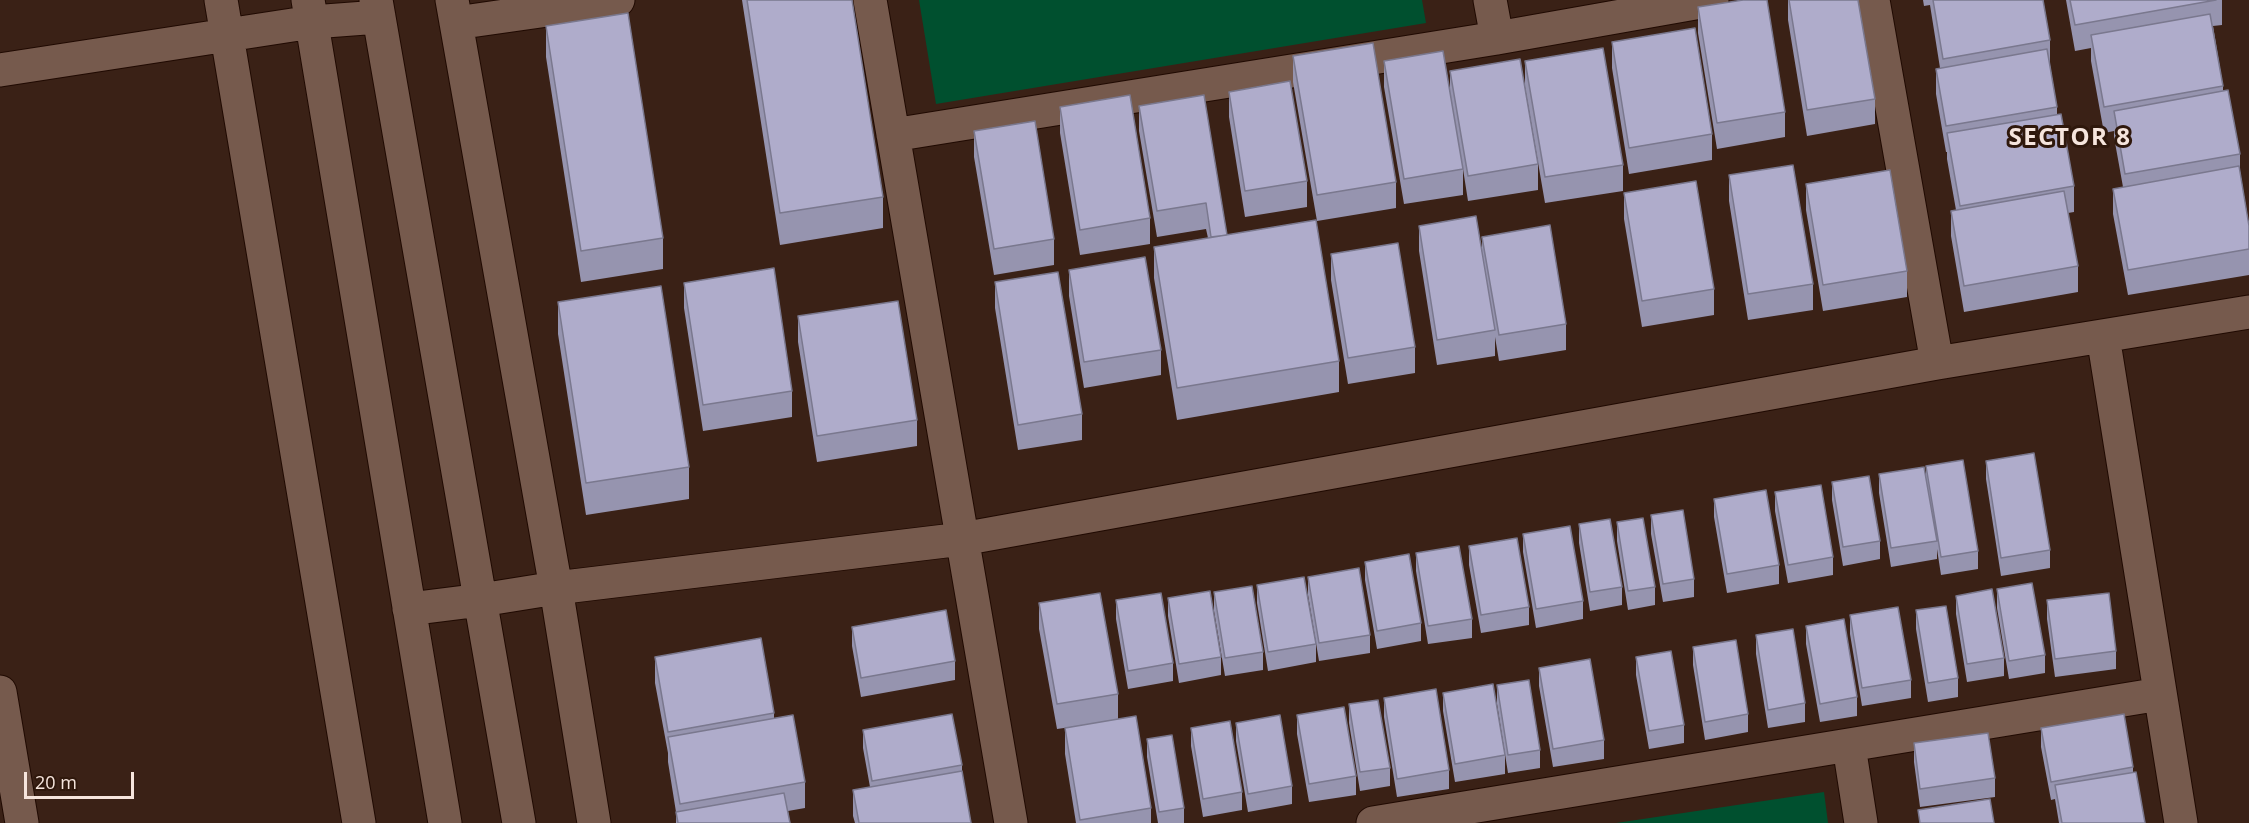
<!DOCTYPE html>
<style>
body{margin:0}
#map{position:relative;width:2249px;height:823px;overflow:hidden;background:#3a2116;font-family:"Open Sans",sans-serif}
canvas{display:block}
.scale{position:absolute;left:24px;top:772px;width:110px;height:27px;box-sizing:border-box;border:3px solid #f6e5dd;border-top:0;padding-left:8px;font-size:18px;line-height:21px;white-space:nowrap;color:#f6e5dd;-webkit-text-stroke:4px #2f180c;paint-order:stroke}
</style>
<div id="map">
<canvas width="2249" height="823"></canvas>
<div class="scale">20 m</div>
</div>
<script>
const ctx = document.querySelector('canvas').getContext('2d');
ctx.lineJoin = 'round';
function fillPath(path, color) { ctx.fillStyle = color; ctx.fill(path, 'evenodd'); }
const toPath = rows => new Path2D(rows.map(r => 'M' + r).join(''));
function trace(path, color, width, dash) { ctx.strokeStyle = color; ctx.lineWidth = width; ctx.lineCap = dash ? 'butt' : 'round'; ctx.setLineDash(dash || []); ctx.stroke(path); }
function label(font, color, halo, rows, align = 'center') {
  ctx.font = font + ' "Open Sans",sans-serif'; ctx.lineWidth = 6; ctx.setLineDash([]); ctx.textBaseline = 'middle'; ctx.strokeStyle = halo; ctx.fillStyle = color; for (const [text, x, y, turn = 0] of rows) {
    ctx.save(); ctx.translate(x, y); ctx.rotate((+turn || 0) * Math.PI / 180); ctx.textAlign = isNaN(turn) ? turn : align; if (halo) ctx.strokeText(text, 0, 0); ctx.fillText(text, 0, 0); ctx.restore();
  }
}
fillPath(toPath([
 [919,0,1422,0,1426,23,936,104],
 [1824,792,1828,823,1616,823]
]), '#00502f');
const minor = toPath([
 [221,0,359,823],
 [308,0,445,823],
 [376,0,519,823],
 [452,0,556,588,594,823],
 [870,0,1011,823],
 [1490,0,1497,38],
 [1873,0,1937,363],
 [456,23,618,0],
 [0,70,312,22,379,17],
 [893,135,1497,38,1712,0],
 [2103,336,2181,823],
 [409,609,481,600,556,588,962,539,1937,363,2249,312],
 [0,692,22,823],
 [1849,746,1861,823],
 [1373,823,2160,694]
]);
trace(minor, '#200a02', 35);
trace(minor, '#765a4d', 33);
fillPath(toPath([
 [742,0,852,0,883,197,883,228,780,245],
 [1788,0,1858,0,1875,99,1875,124,1807,136,1788,20],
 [1923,0,2043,0,2050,40,2050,65,2057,107,2057,115,2074,186,2074,212,2068,213,2078,266,2078,292,1964,312,1951,236,1951,211,1956,210,1947,159,1947,152,1946,152,1936,94,1936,69,1940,68,1930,5,1924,6],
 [2066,0,2222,0,2222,25,2213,26,2223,86,2223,91,2240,154,2240,171,2249,226,2249,275,2128,295,2113,214,2113,189,2123,187,2114,137,2114,131,2104,133,2091,61,2091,48,2075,51],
 [1698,7,1785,112,1785,137,1717,149,1698,33],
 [546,26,663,238,663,269,581,282,546,57],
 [1612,42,1712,134,1712,160,1629,174,1612,68],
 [1293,56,1396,182,1396,208,1317,221,1293,82],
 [1384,61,1450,95,1450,71,1538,164,1538,190,1468,201,1463,169,1463,195,1404,204,1384,87],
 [1525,61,1623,165,1623,191,1545,203,1525,87],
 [1229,92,1307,181,1307,207,1245,217,1229,117],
 [1139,106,1227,235,1339,361,1339,392,1177,420,1154,278,1154,247,1208,238,1206,229,1157,237,1139,131],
 [1060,107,1150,218,1150,244,1080,255,1060,133],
 [974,131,1054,239,1054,265,994,275,974,157],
 [1729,175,1813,284,1813,310,1748,320,1729,201],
 [1806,184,1907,271,1907,297,1823,311,1806,210],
 [1624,193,1714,289,1714,315,1642,327,1624,219],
 [1419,226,1482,256,1482,237,1566,324,1566,350,1499,361,1495,337,1495,356,1437,365,1419,251],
 [1331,254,1415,347,1415,373,1348,384,1331,280],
 [1069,270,1161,350,1161,375,1084,388,1069,296],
 [995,282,1082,414,1082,440,1018,450,995,308],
 [684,283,792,391,792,417,703,431,684,308],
 [558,302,689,467,689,499,586,515,558,334],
 [798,316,917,420,917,446,817,462,798,342],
 [1986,461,2050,550,2050,568,2001,576,1986,479],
 [1926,466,1978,551,1978,569,1941,575,1937,549,1937,559,1891,567,1879,493,1879,474,1926,477],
 [1832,482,1880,541,1880,559,1843,566,1832,500],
 [1775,492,1833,557,1833,575,1788,583,1775,511],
 [1714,499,1779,565,1779,584,1727,593,1714,517],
 [1651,515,1694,579,1694,597,1663,602,1651,534],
 [1617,522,1655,587,1655,605,1628,610,1617,541],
 [1579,524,1622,587,1622,605,1590,611,1579,543],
 [1523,534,1583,601,1583,619,1536,628,1523,552],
 [1469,546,1529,607,1529,625,1481,633,1469,565],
 [1416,553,1472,619,1472,638,1428,644,1416,571],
 [1365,562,1421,623,1421,641,1377,649,1365,580],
 [1308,577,1370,635,1370,653,1319,661,1308,595],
 [1257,585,1316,644,1316,662,1268,671,1257,603],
 [1997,589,2045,655,2045,673,2009,679,1997,608],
 [1214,592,1263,652,1263,670,1225,676,1214,611],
 [1956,596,2004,658,2004,676,1967,682,1956,614],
 [1168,598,1221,657,1221,675,1179,683,1168,616],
 [1116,600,1173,663,1173,681,1128,689,1116,619],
 [2047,600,2116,651,2116,669,2055,677,2047,619],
 [1039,603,1118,694,1118,719,1151,808,1151,823,1076,823,1065,754,1065,728,1085,725,1057,729,1039,629],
 [1916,610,1958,678,1958,697,1928,702,1916,629],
 [1850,615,1911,680,1911,698,1862,706,1850,634],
 [1806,626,1857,697,1857,716,1820,722,1806,644],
 [852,627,955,661,955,680,861,697,852,646],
 [1756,635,1805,703,1805,722,1768,728,1756,654],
 [1693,647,1748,714,1748,732,1705,740,1693,665],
 [655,657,774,713,774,718,805,782,805,808,788,811,790,823,676,823,676,812,668,762,668,753,655,683],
 [1636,657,1684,725,1684,743,1649,749,1636,675],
 [1539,668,1604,740,1604,759,1553,767,1539,686],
 [1497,685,1540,750,1540,768,1508,773,1497,704],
 [1443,693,1505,755,1505,774,1455,782,1443,711],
 [1384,698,1449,770,1449,789,1397,797,1384,717],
 [1349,704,1390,768,1390,786,1360,791,1349,723],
 [1297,715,1356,776,1356,795,1309,802,1297,734],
 [1236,723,1292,786,1292,804,1248,812,1236,741],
 [1191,728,1242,792,1242,810,1203,817,1191,746],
 [2041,728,2133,767,2133,772,2145,823,2059,823,2055,799,2051,800,2041,747],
 [863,730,962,765,962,771,971,823,855,823,853,816,853,790,870,787,863,748],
 [1147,739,1184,808,1184,823,1158,823,1147,757],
 [1914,743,1995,778,1995,797,1920,807,1914,762]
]), '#9694af');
const building = toPath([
 [747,0,852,0,883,197,780,213,747,0],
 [1743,0,1767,0,1785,112,1717,123,1698,7,1743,0],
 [1789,0,1858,0,1875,99,1807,110,1789,0],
 [1933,0,2043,0,2050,40,1943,59,1933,0],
 [2070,0,2216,0,2075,25,2070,0],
 [628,13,663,238,581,251,546,26,628,13],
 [2210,14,2223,86,2104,107,2091,35,2210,14],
 [1695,28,1712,134,1629,148,1612,42,1695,28],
 [1373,43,1396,182,1317,195,1293,56,1373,43],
 [1603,48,1623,165,1545,177,1525,61,1603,48],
 [2047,49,2057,107,1946,126,1936,69,2047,49],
 [1443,51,1463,169,1404,179,1384,61,1443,51],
 [1520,59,1538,164,1468,176,1450,71,1520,59],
 [1290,81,1307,181,1245,191,1229,92,1290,81],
 [2228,90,2240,154,2125,174,2114,111,2228,90],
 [1130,95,1150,218,1080,230,1060,107,1130,95],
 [1204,95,1227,235,1211,237,1206,203,1157,211,1139,106,1204,95],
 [2061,114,2074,186,1960,206,1947,133,2061,114],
 [1035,121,1054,239,994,249,974,131,1035,121],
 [1793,165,1813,284,1748,294,1729,175,1793,165],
 [2239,166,2249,226,2249,249,2128,270,2113,189,2239,166],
 [1890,170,1907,271,1823,285,1806,184,1890,170],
 [1696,181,1714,289,1642,301,1624,193,1696,181],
 [2064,191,2078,266,1964,286,1951,211,2064,191],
 [1476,216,1495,330,1437,340,1419,226,1476,216],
 [1316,220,1339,361,1177,388,1154,247,1316,220],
 [1550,225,1566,324,1499,335,1482,237,1550,225],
 [1398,243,1415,347,1348,358,1331,254,1398,243],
 [1145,257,1161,350,1084,362,1069,270,1145,257],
 [774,268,792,391,703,405,684,283,774,268],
 [1058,272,1082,414,1018,425,995,282,1058,272],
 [661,286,689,467,586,483,558,302,661,286],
 [898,301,917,420,817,436,798,316,898,301],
 [2034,453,2050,550,2001,558,1986,461,2034,453],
 [1963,460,1978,551,1941,557,1926,466,1963,460],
 [1924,467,1937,541,1891,548,1879,474,1924,467],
 [1869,476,1880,541,1843,547,1832,482,1869,476],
 [1821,485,1833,557,1788,565,1775,492,1821,485],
 [1766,490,1779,565,1727,574,1714,499,1766,490],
 [1683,510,1694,579,1663,584,1651,515,1683,510],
 [1643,518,1655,587,1628,591,1617,522,1643,518],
 [1610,519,1622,587,1590,592,1579,524,1610,519],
 [1570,526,1583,601,1536,609,1523,534,1570,526],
 [1517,538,1529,607,1481,615,1469,546,1517,538],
 [1459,546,1472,619,1428,626,1416,553,1459,546],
 [1409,554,1421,623,1377,631,1365,562,1409,554],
 [1359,568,1370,635,1319,643,1308,577,1359,568],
 [1304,577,1316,644,1268,652,1257,585,1304,577],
 [2032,583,2045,655,2009,661,1997,589,2032,583],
 [1252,586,1263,652,1225,658,1214,592,1252,586],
 [1992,589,2004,658,1967,664,1956,596,1992,589],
 [1210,591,1221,657,1179,664,1168,598,1210,591],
 [1100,593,1118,694,1057,704,1039,603,1100,593],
 [1161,593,1173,663,1128,671,1116,600,1161,593],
 [2109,593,2116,651,2055,659,2047,600,2109,593],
 [1946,606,1958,678,1928,683,1916,610,1946,606],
 [1898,607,1911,680,1862,688,1850,615,1898,607],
 [946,610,955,661,861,678,852,627,946,610],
 [1844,619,1857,697,1820,704,1806,626,1844,619],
 [1793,629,1805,703,1768,710,1756,635,1793,629],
 [761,638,774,713,668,732,655,657,761,638],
 [1736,640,1748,714,1705,722,1693,647,1736,640],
 [1671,651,1684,725,1649,731,1636,657,1671,651],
 [1590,659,1604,740,1553,749,1539,668,1590,659],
 [1529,680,1540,750,1508,755,1497,685,1529,680],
 [1493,684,1505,755,1455,764,1443,693,1493,684],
 [1436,689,1449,770,1397,779,1384,698,1436,689],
 [1378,700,1390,768,1360,772,1349,704,1378,700],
 [1344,707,1356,776,1309,784,1297,715,1344,707],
 [952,714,962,765,872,781,863,730,952,714],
 [2124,714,2133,767,2051,782,2041,728,2124,714],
 [793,715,805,782,680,804,668,737,793,715],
 [1280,715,1292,786,1248,794,1236,723,1280,715],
 [1136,716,1151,808,1080,820,1065,728,1136,716],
 [1230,721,1242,792,1203,799,1191,728,1230,721],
 [1988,733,1995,778,1920,789,1914,743,1988,733],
 [1172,735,1184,808,1159,812,1147,739,1172,735],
 [962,771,971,823,859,823,853,790,962,771],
 [2136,772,2145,823,2062,823,2055,785,2136,772],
 [784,793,790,823,678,823,676,812,784,793],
 [1990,799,1994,823,1920,823,1918,810,1990,799]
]);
fillPath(building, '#afaccb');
trace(building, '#7a788e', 1.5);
ctx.letterSpacing = '1.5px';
label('bold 24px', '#f6e5dd', '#2f180c', [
 ["SECTOR 8",2070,138]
]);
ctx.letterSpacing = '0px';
</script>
